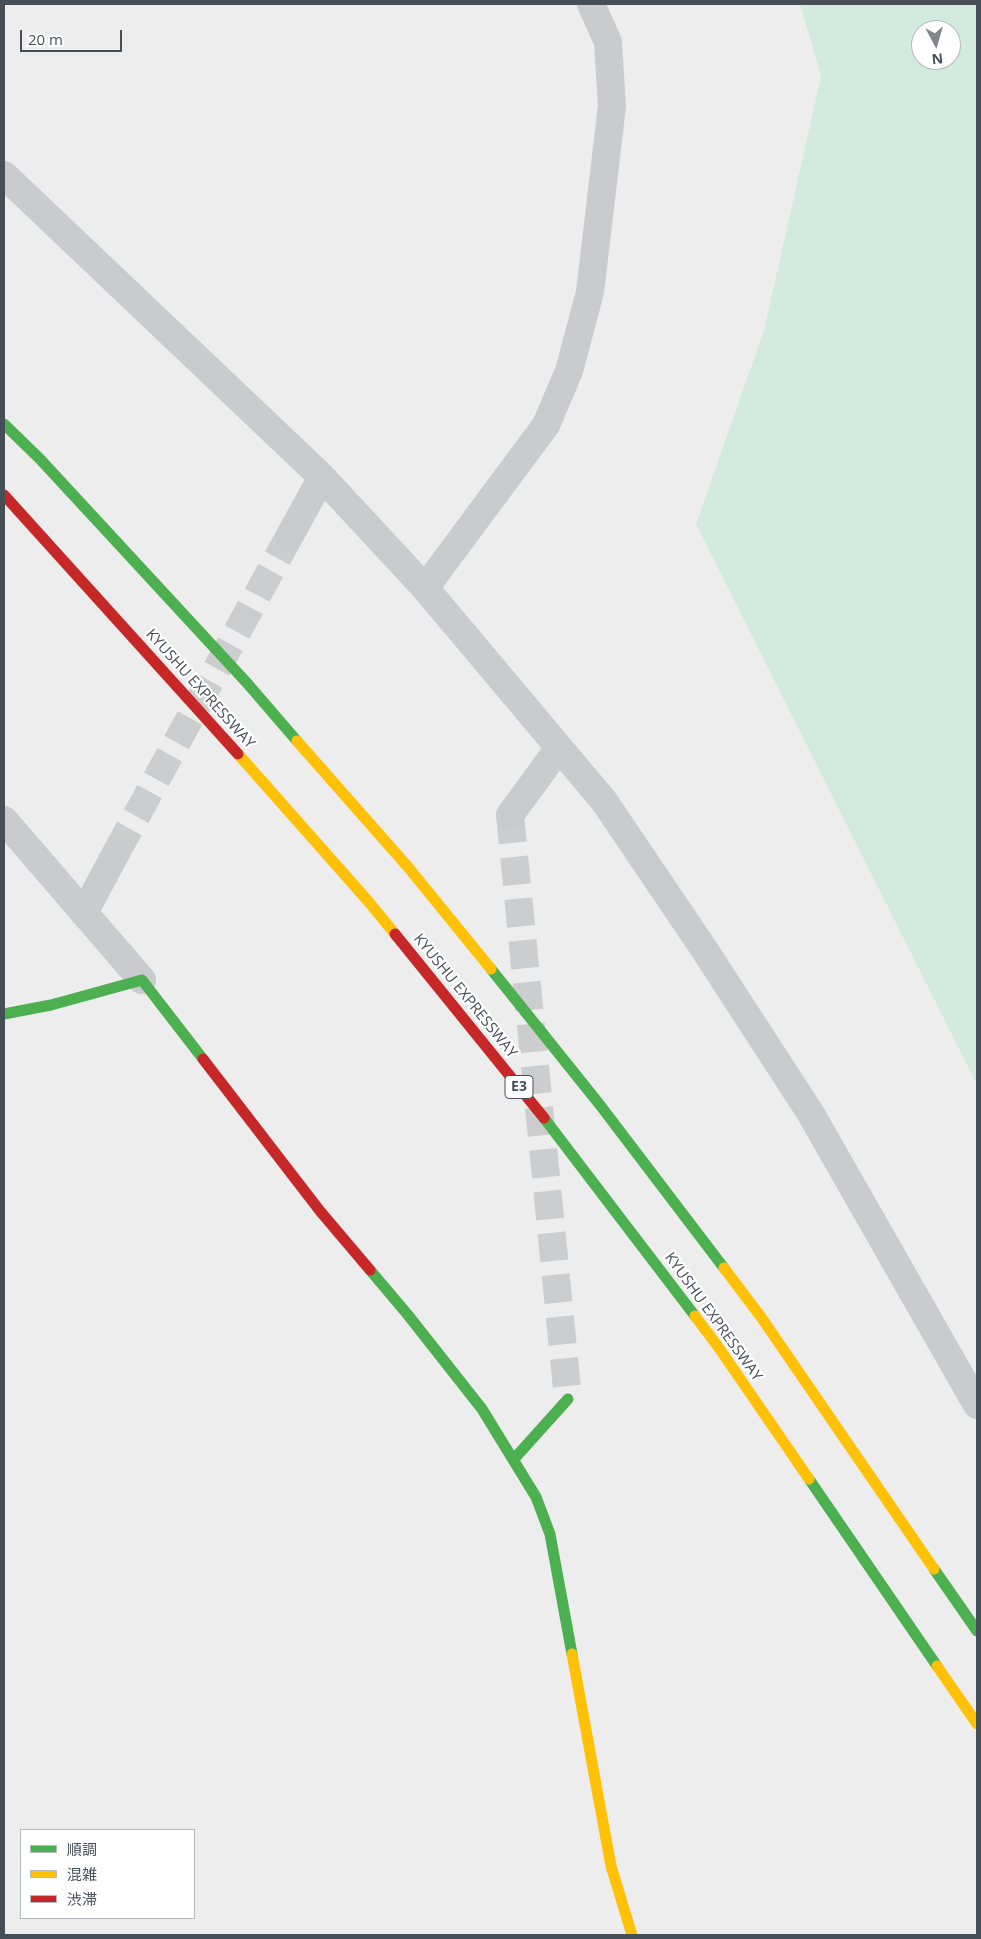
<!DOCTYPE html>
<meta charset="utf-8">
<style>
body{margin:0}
#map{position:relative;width:981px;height:1939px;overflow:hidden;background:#eeeded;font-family:"Open Sans","Noto Sans JP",sans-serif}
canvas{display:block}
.frame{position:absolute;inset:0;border:5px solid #464e58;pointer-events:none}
.legend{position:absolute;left:20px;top:1829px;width:175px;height:90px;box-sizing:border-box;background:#fff;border:1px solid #b5b8bc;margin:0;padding:6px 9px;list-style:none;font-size:15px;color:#464e58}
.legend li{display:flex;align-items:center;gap:10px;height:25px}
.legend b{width:25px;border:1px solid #b5b8bc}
.north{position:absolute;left:911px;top:20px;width:50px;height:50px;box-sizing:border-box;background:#fff;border:1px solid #b5b8bc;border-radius:50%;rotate:174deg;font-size:14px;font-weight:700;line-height:20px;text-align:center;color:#464e58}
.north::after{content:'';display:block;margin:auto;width:18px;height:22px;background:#81868c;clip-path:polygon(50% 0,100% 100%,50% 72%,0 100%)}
.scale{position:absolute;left:20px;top:30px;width:102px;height:22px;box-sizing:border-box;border:2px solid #464e58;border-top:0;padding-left:6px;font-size:15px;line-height:18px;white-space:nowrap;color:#464e58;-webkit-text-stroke:4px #fff;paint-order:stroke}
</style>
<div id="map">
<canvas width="981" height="1939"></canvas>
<div class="frame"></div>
<ul class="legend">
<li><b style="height:6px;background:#4caf50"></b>順調</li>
<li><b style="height:6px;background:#ffc107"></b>混雑</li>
<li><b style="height:6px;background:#c62828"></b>渋滞</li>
</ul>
<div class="north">N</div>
<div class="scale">20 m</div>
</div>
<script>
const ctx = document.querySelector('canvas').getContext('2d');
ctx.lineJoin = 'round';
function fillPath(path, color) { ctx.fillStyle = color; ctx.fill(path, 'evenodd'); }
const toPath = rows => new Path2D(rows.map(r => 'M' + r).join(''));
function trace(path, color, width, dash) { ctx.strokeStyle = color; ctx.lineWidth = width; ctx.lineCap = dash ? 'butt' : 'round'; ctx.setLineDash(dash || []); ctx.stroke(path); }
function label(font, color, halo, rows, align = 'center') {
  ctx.font = font + ' "Open Sans",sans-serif'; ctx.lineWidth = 4.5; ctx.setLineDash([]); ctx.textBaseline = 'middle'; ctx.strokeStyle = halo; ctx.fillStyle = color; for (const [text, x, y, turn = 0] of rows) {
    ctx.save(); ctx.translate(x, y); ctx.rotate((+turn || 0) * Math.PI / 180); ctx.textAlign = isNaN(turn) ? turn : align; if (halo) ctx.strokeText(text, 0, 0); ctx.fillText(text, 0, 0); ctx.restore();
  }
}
fillPath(toPath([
 [800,4,977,4,977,1085,696,524,764,330,821,76],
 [921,30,951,30,951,60,921,60]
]), '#d3ebdf');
trace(toPath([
 [510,815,568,1399],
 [116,853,289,537]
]), '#cccdcf', 28, [28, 14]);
trace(toPath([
 [4,175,322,477,425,588,604,801,704,949,811,1114,977,1405],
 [289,537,322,477],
 [425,588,546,425,569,371,590,292,612,106,608,42,591,4],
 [510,815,559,748],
 [4,820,142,980],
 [84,913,116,853]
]), '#c9cbce', 28);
trace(toPath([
 [4,424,40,459,247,683,297,741],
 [491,969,600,1105,724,1268],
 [4,1014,51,1005,142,980,203,1059],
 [544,1118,695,1316],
 [370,1270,408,1315,482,1409,536,1497,550,1534,572,1654],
 [514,1459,568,1399],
 [809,1479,937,1666],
 [934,1569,977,1631]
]), '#4caf50', 11);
trace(toPath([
 [297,741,408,867,491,969],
 [238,754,368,901,395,934],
 [724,1268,761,1317,934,1569],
 [695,1316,719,1348,809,1479],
 [572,1654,611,1866,632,1935],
 [937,1666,977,1724]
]), '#ffc107', 11);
trace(toPath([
 [4,495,238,754],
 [395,934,544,1118],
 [203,1059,320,1211,370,1270]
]), '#c62828', 11);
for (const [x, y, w] of [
 [519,1087,28]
]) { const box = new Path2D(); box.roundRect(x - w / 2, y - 11.5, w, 23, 4); ctx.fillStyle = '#fff'; ctx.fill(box); trace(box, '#464e58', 1); }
label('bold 14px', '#464e58', null, [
 ["E3",519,1087]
]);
label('15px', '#464e58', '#fff', [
 ["KYUSHU EXPRESSWAY",200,689,48],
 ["KYUSHU EXPRESSWAY",465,996,51],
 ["KYUSHU EXPRESSWAY",713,1317,54]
]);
</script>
